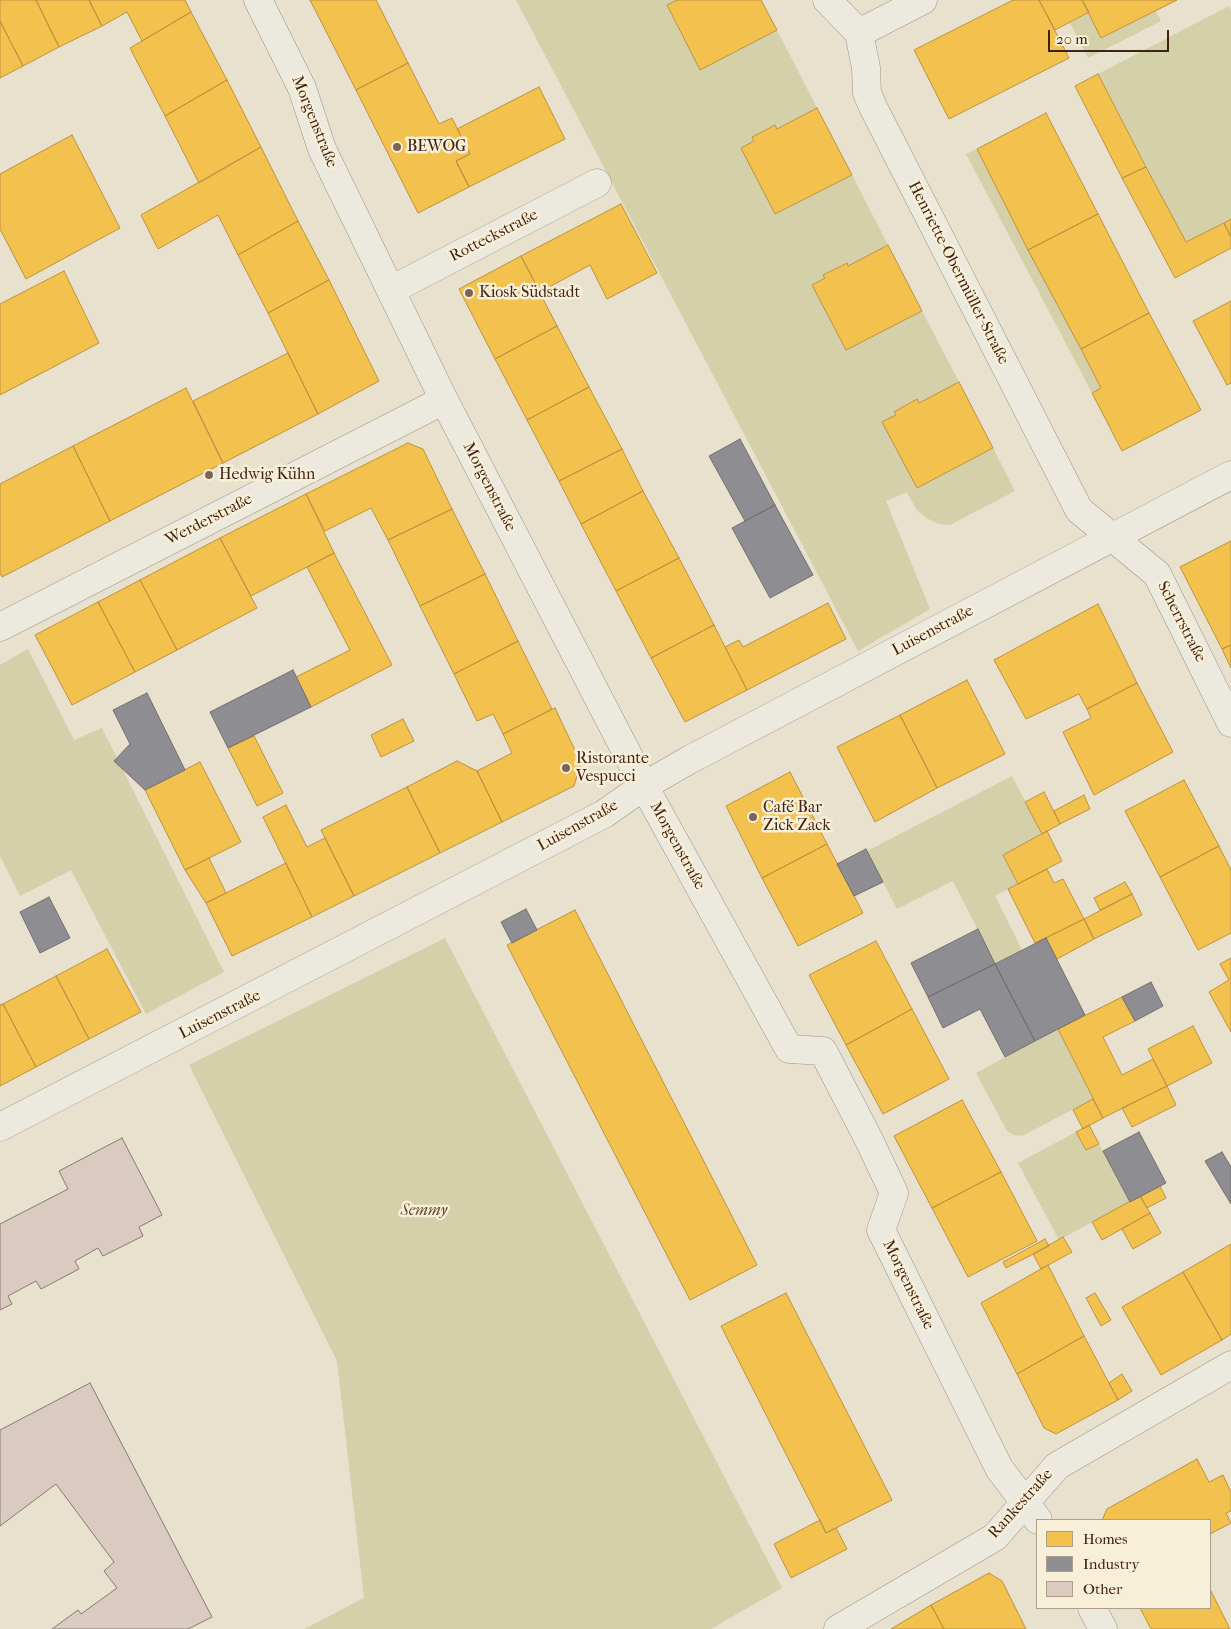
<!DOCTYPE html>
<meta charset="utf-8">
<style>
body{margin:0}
#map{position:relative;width:1231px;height:1629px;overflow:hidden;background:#e8e1cd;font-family:"IM FELL French Canon",serif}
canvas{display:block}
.legend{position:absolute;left:1036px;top:1519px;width:175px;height:90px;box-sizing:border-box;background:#f7efd7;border:1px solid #ae9d89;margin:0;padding:6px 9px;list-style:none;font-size:15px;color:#412114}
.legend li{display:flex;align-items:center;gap:10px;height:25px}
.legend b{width:25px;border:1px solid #ae9d89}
.scale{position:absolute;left:1048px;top:30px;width:121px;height:22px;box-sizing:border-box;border:2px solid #412114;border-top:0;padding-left:6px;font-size:15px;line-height:18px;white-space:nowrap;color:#412114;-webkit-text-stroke:4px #f7efd7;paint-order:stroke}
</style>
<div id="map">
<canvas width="1231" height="1629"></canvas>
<ul class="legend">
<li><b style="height:14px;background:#f2c14e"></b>Homes</li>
<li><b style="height:14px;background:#8d8d92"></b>Industry</li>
<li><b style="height:14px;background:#dacabf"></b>Other</li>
</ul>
<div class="scale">20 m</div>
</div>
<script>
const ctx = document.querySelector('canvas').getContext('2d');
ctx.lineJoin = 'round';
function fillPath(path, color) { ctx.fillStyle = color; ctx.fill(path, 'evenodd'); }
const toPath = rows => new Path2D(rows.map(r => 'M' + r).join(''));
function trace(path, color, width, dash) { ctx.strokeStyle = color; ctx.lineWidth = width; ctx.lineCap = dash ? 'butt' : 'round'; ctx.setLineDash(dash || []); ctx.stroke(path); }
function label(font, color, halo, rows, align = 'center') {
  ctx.font = font + ' "IM FELL French Canon",serif'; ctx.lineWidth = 5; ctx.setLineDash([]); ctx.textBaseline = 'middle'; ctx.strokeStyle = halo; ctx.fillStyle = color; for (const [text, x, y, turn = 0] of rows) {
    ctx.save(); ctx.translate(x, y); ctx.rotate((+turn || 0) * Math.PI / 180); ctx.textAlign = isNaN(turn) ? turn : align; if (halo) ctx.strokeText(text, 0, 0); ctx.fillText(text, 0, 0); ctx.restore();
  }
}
fillPath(toPath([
 [516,0,677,0,667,5,700,70,777,30,817,108,777,129,775,125,752,137,754,141,741,148,776,214,852,175,888,245,848,266,846,263,824,274,825,278,812,285,846,350,922,311,959,382,919,403,917,400,895,412,896,415,883,422,917,488,993,448,1015,491,950,525,939,524,926,518,916,509,907,492,886,501,930,609,858,651],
 [1229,6,1231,10,1231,219,1186,242,1098,74],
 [1156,11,1161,21,1088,58,1070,23,1089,12,1102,38],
 [977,149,1101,388,1092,393,966,154],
 [28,649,74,740,102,728,224,972,146,1014,71,870,20,896,0,856,0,665],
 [1012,776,1042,834,1003,855,1018,884,995,896,1022,950,995,964,953,881,897,909,867,851],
 [445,938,782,1588,711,1629,304,1629,364,1598,337,1361,189,1065],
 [1058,1029,1093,1099,1022,1136,1014,1135,1007,1131,976,1073],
 [1076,1132,1086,1150,1099,1144,1130,1202,1059,1240,1018,1163]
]), '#d3d0aa');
const homes = toPath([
 [0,0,36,0,59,47,23,66,0,21,0,0],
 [36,0,89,0,102,26,59,47,36,0],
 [89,0,185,0,191,12,142,41,127,12,102,26,89,0],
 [310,0,376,0,408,63,356,90,310,0],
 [677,0,761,0,777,30,700,70,667,5,677,0],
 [1013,0,1039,0,1069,58,949,119,914,50,1013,0],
 [1039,0,1082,0,1089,12,1055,30,1039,0],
 [1082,0,1177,0,1101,38,1082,0],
 [191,12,227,80,165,116,130,48,191,12],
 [0,21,23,66,0,78,0,21],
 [408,63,439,124,452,118,470,154,456,161,469,187,418,213,356,90,408,63],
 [1098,74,1146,167,1122,178,1075,86,1098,74],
 [227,80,261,147,199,183,165,116,227,80],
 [539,87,565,139,469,187,456,161,470,154,457,129,539,87],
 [817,108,852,175,775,214,741,148,754,141,752,137,775,125,777,129,817,108],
 [1046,113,1098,214,1028,250,977,149,1046,113],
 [72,135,120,228,26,279,0,229,0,174,72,135],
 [261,147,298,221,238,255,218,215,158,249,141,215,261,147],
 [1146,167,1186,242,1224,223,1231,237,1231,248,1175,278,1122,178,1146,167],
 [621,204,657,273,607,299,590,265,540,292,521,256,621,204],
 [1098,214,1149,313,1081,349,1028,250,1098,214],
 [1231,219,1231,237,1224,223,1231,219],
 [298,221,329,280,268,313,238,255,298,221],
 [888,245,922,311,846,350,812,285,825,278,823,275,847,263,848,266,888,245],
 [521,256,557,326,495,359,459,289,521,256],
 [64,271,99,343,0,395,0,304,64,271],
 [329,280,379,381,318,414,268,313,329,280],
 [1231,301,1231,383,1227,385,1193,321,1231,301],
 [1149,313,1201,410,1122,451,1092,393,1101,388,1081,349,1149,313],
 [557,326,589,387,527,420,495,359,557,326],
 [288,353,318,414,223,463,193,401,288,353],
 [959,382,993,448,917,488,882,422,896,415,894,412,917,399,919,403,959,382],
 [589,387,622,449,559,481,527,420,589,387],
 [186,388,223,463,110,521,73,446,186,388],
 [408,443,423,449,452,509,388,540,371,508,325,531,306,494,408,443],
 [73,446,110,521,2,577,0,573,0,484,73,446],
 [622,449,643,491,581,524,559,481,622,449],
 [643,491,679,558,616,591,581,524,643,491],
 [306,494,334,553,251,596,220,538,306,494],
 [452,509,485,574,420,606,388,540,452,509],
 [220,538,257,608,177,650,140,580,220,538],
 [1231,541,1231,645,1222,649,1180,567,1231,541],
 [334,553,392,665,311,707,296,677,350,650,307,567,334,553],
 [679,558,714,625,651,658,616,591,679,558],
 [485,574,518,641,454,674,420,606,485,574],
 [140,580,177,650,135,672,98,602,140,580],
 [98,602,135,672,72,705,35,635,98,602],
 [828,603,846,639,747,690,725,647,739,640,743,647,828,603],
 [1098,604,1137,683,1087,709,1079,694,1026,719,994,660,1098,604],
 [714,625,747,690,685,722,651,658,714,625],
 [518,641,552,709,503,734,493,714,477,721,454,674,518,641],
 [1231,645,1231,668,1222,649,1231,645],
 [967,680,1005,754,937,788,900,715,967,680],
 [1137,683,1173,752,1094,795,1063,732,1091,718,1087,709,1137,683],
 [555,708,581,763,574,786,502,822,477,771,512,753,503,734,555,708],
 [900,715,937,788,875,822,837,747,900,715],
 [403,719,414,741,381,757,371,735,403,719],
 [254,736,283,793,257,806,228,748,254,736],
 [457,761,477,771,502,822,440,853,407,787,457,761],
 [200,762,241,842,185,870,145,790,200,762],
 [790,772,827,844,762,878,726,806,790,772],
 [1184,780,1219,846,1160,877,1125,811,1184,780],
 [407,787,440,853,354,896,321,830,407,787],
 [1044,792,1060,824,1042,834,1025,802,1044,792],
 [1084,795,1090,809,1060,824,1054,811,1084,795],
 [286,805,307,847,325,838,354,896,312,917,263,817,286,805],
 [1047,831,1062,861,1018,884,1003,855,1047,831],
 [827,844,863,913,798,946,762,878,827,844],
 [1219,846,1231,870,1231,933,1198,950,1160,877,1219,846],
 [209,858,226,893,206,903,185,870,209,858],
 [286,863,312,917,232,956,206,903,286,863],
 [1047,869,1054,883,1063,879,1084,919,1035,943,1008,889,1047,869],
 [1125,882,1132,894,1100,910,1094,898,1125,882],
 [1132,894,1142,915,1094,939,1084,919,1132,894],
 [575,910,757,1265,690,1300,507,945,575,910],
 [1084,919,1094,939,1057,959,1046,938,1084,919],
 [876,941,912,1009,846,1045,809,975,876,941],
 [107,949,141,1012,89,1039,56,976,107,949],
 [1231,958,1231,1032,1209,992,1229,980,1220,964,1231,958],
 [56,976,89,1039,36,1067,3,1004,56,976],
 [1122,997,1135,1021,1103,1037,1122,1075,1153,1059,1167,1086,1103,1118,1058,1029,1122,997],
 [3,1004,36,1067,0,1086,0,1005,3,1004],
 [912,1009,949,1079,883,1114,846,1045,912,1009],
 [1193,1026,1212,1063,1167,1086,1148,1049,1193,1026],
 [1167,1086,1176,1105,1132,1127,1122,1108,1167,1086],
 [1093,1099,1103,1118,1083,1129,1073,1110,1093,1099],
 [962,1100,1001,1172,932,1208,894,1136,962,1100],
 [1089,1125,1099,1144,1086,1150,1076,1132,1089,1125],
 [1001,1172,1037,1241,968,1277,932,1208,1001,1172],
 [1160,1186,1166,1198,1147,1208,1140,1196,1160,1186],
 [1140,1196,1150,1213,1102,1240,1092,1222,1140,1196],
 [1150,1213,1161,1233,1133,1249,1122,1229,1150,1213],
 [1063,1237,1072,1252,1041,1269,1033,1254,1063,1237],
 [1045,1239,1049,1246,1006,1268,1003,1262,1045,1239],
 [1231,1244,1231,1334,1222,1340,1183,1272,1231,1244],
 [1048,1265,1084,1336,1017,1374,981,1303,1048,1265],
 [1183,1272,1222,1340,1161,1375,1122,1307,1183,1272],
 [786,1293,892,1500,826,1533,721,1326,786,1293],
 [1095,1293,1111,1320,1101,1326,1086,1298,1095,1293],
 [1084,1336,1118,1400,1056,1434,1044,1428,1017,1374,1084,1336],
 [1122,1374,1132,1391,1118,1400,1109,1383,1122,1374],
 [1197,1459,1209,1482,1223,1475,1231,1492,1231,1511,1226,1513,1231,1523,1210,1534,1210,1520,1102,1520,1107,1509,1197,1459],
 [820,1520,826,1533,836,1528,847,1549,791,1578,774,1544,820,1520],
 [989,1573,1002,1581,1026,1629,944,1629,931,1605,989,1573],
 [1210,1589,1230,1629,1151,1629,1140,1608,1210,1608,1210,1589],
 [931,1605,944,1629,891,1629,931,1605]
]);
fillPath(homes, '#f2c14e');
trace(homes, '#bd913d', 1);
const industry = toPath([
 [740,439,775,505,745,521,709,456,740,439],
 [775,505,813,575,770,598,732,528,775,505],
 [293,670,311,707,228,748,210,712,293,670],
 [147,693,185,770,145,790,114,761,130,744,113,710,147,693],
 [866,849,883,882,854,896,837,864,866,849],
 [49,897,70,938,40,953,20,912,49,897],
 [526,909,537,930,512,943,501,922,526,909],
 [978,929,995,964,928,997,911,963,978,929],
 [1046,938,1085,1015,1035,1041,995,964,1046,938],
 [995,964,1035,1041,1005,1057,980,1009,943,1028,928,997,995,964],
 [1151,982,1163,1006,1135,1021,1122,997,1151,982],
 [1139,1132,1166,1183,1130,1202,1103,1151,1139,1132],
 [1222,1152,1231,1167,1231,1204,1205,1161,1222,1152]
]);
fillPath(industry, '#8d8d92');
trace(industry, '#766d6c', 1);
const building = toPath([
 [122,1138,162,1215,139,1227,143,1236,103,1256,98,1248,75,1261,79,1269,41,1289,36,1281,8,1296,12,1304,0,1310,0,1224,68,1189,59,1171,122,1138],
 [90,1383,212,1617,188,1629,52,1629,78,1610,81,1614,117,1588,104,1571,114,1562,56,1484,0,1526,0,1430,90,1383]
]);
fillPath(building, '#dacabf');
trace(building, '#847b70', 1);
const street = toPath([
 [258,0,302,88,322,149,444,400,644,786,789,1049,823,1051,869,1140,894,1193,881,1230,999,1468,1038,1520],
 [827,0,859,33,866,68,867,93,873,107,1079,510,1157,574,1231,723],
 [859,33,923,0],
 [391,290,597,183],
 [0,627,444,400],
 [0,1127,604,814,644,786,689,760,1231,475],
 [1092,1608,1103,1629],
 [838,1629,995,1537,1057,1466,1231,1365]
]);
trace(street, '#9d9488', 29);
trace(street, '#ece9de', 28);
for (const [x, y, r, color] of [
 [397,147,5,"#7b6455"],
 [469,293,5,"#7b6455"],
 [209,475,5,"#7b6455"],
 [566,768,5,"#7b6455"],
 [753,817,5,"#7b6455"]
]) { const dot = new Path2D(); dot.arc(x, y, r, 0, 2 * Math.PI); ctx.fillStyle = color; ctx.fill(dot); trace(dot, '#f7efd7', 2); }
label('16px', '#412114', '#f7efd7', [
 ["Morgenstraße",314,122,68],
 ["Rotteckstraße",494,236,-27],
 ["Henriette-Obermüller-Straße",958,273,63],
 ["Morgenstraße",489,487,63],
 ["Werderstraße",209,520,-27],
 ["Scherrstraße",1181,622,63],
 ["Luisenstraße",933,631,-28],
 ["Luisenstraße",578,826,-29],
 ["Morgenstraße",677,846,61],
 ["Luisenstraße",220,1015,-27],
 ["Morgenstraße",908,1285,64],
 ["Rankestraße",1021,1504,-48]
]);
label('16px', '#412114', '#f7efd7', [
 ["BEWOG",407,147],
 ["Kiosk Südstadt",479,293],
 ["Hedwig Kühn",219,475],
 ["Ristorante",576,759],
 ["Vespucci",576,777],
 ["Café Bar",763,808],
 ["Zick Zack",763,826]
], 'left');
label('italic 16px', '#614a32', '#f7efd7', [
 ["Semmy",424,1211]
]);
</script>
